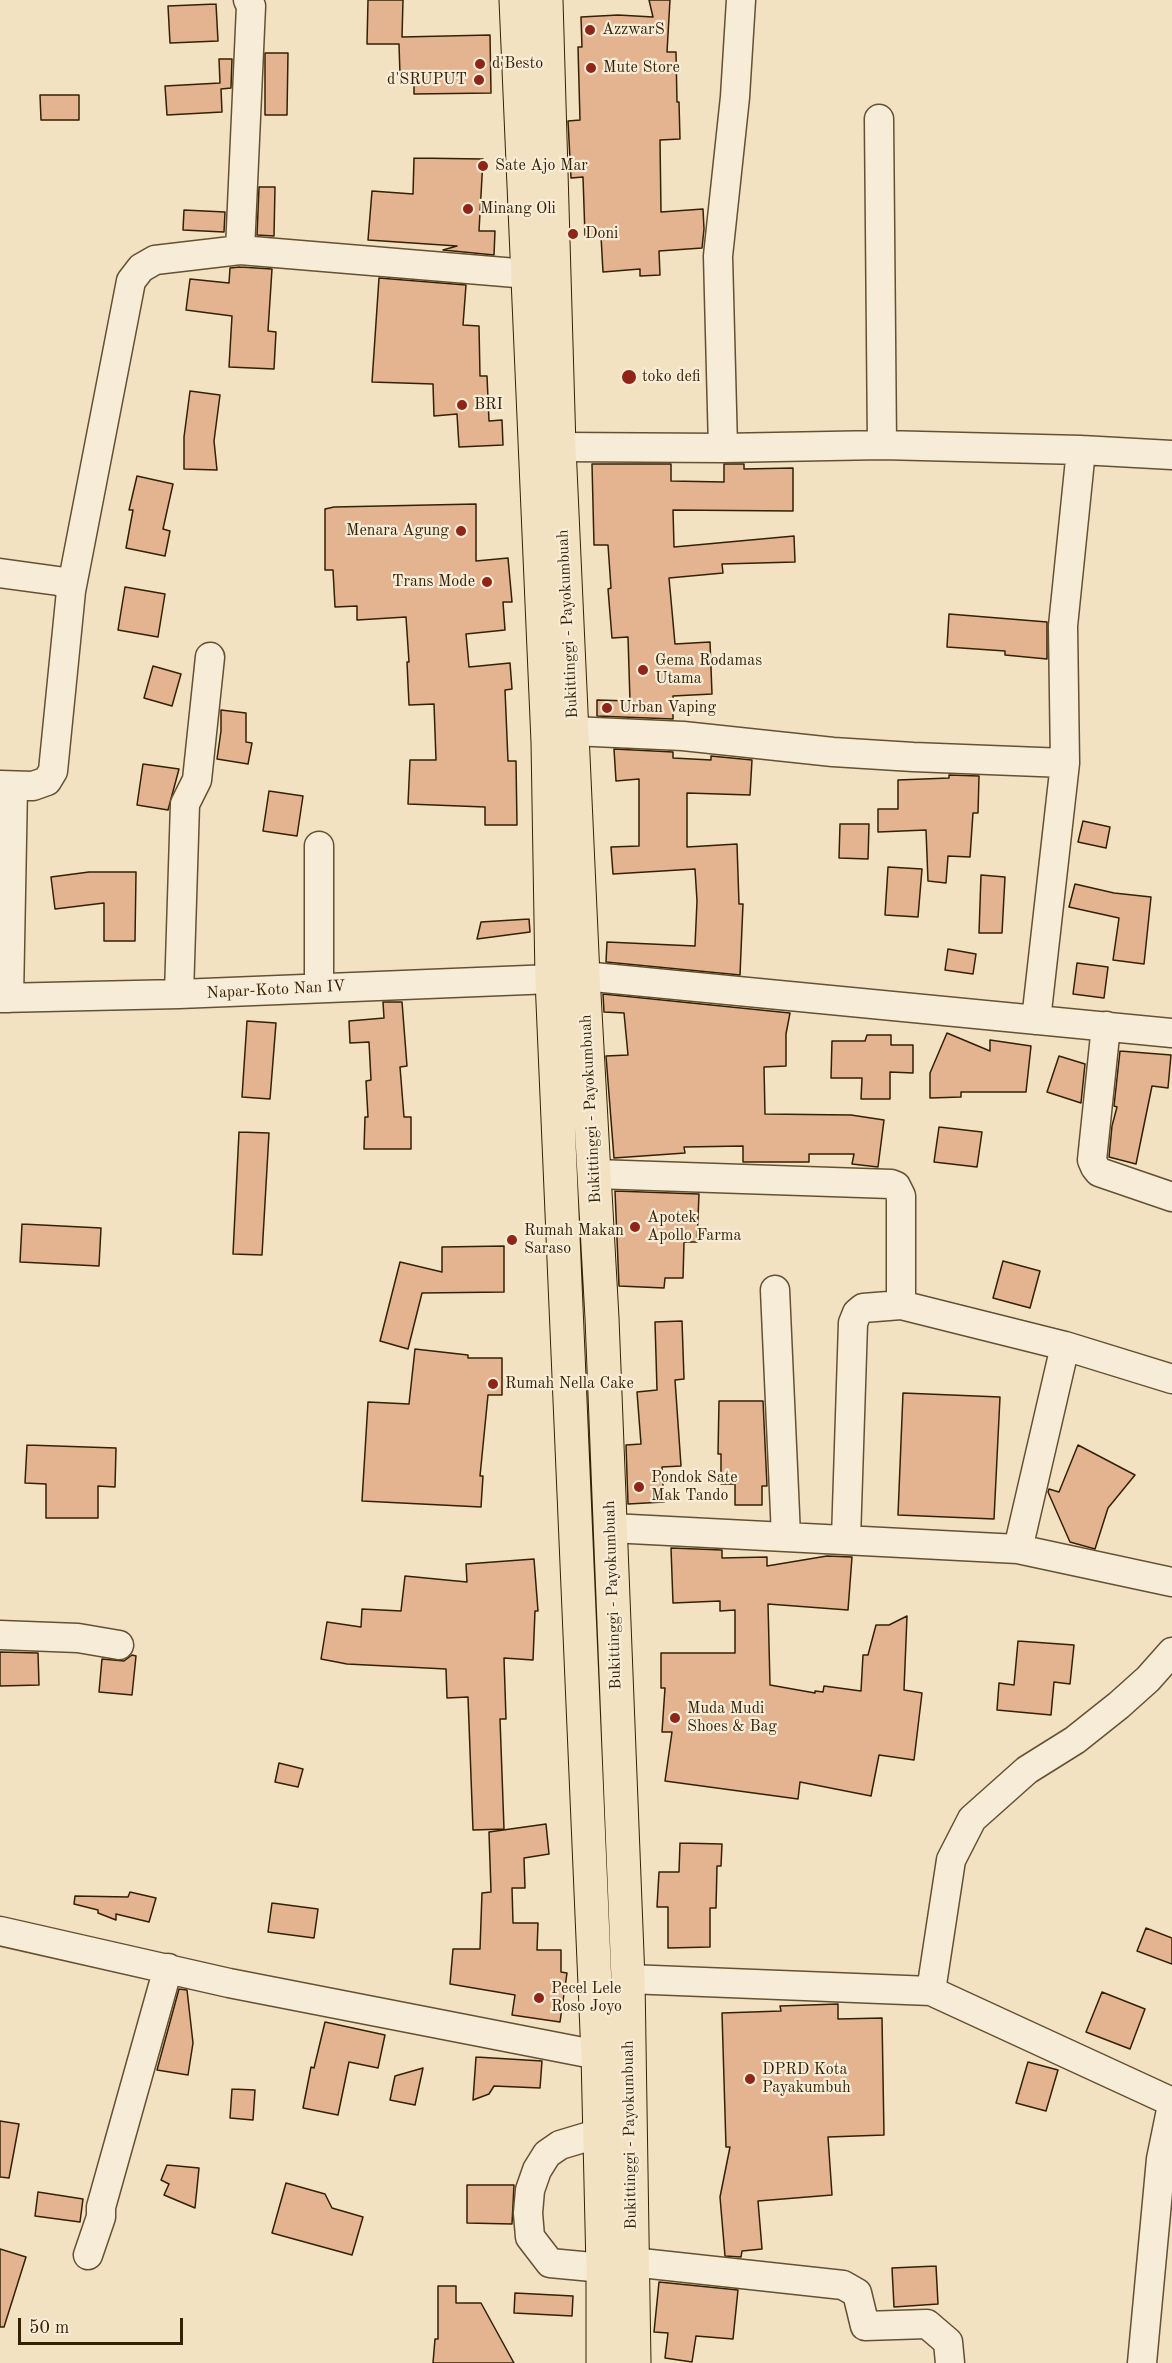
<!DOCTYPE html>
<style>
body{margin:0}
#map{position:relative;width:1172px;height:2363px;overflow:hidden;background:#f2e2c1;font-family:"Old Standard TT",serif}
canvas{display:block}
.scale{position:absolute;left:18px;top:2318px;width:165px;height:27px;box-sizing:border-box;border:3px solid #342103;border-top:0;padding-left:8px;font-size:18px;line-height:21px;white-space:nowrap;color:#342103;-webkit-text-stroke:4px #f7ecd7;paint-order:stroke}
</style>
<div id="map">
<canvas width="1172" height="2363"></canvas>
<div class="scale">50 m</div>
</div>
<script>
const ctx = document.querySelector('canvas').getContext('2d');
ctx.lineJoin = 'round';
function fillPath(path, color) { ctx.fillStyle = color; ctx.fill(path, 'evenodd'); }
const toPath = rows => new Path2D(rows.map(r => 'M' + r).join(''));
function trace(path, color, width, dash) { ctx.strokeStyle = color; ctx.lineWidth = width; ctx.lineCap = dash ? 'butt' : 'round'; ctx.setLineDash(dash || []); ctx.stroke(path); }
function label(font, color, halo, rows, align = 'center') {
  ctx.font = font + ' "Old Standard TT",serif'; ctx.lineWidth = 4.5; ctx.setLineDash([]); ctx.textBaseline = 'middle'; ctx.strokeStyle = halo; ctx.fillStyle = color; for (const [text, x, y, turn = 0] of rows) {
    ctx.save(); ctx.translate(x, y); ctx.rotate((+turn || 0) * Math.PI / 180); ctx.textAlign = isNaN(turn) ? turn : align; if (halo) ctx.strokeText(text, 0, 0); ctx.fillText(text, 0, 0); ctx.restore();
  }
}
const building = toPath([
 [368,0,403,0,402,37,490,35,491,93,414,94,414,75,400,75,399,44,367,44,368,0],
 [649,0,670,0,667,52,676,52,677,102,679,102,680,139,660,140,661,212,703,209,704,229,702,248,659,251,660,275,640,276,640,269,603,272,601,236,585,236,583,177,571,178,568,121,580,120,578,47,582,47,581,17,618,15,653,17,649,0],
 [216,4,218,41,170,43,168,6,216,4],
 [265,53,288,53,287,115,265,115,265,53],
 [219,59,232,59,231,88,221,89,222,112,167,115,165,86,220,83,219,59],
 [40,95,79,95,79,120,41,120,40,95],
 [414,158,483,159,479,231,495,231,494,255,443,250,457,246,368,240,372,191,413,194,414,158],
 [259,187,275,187,274,236,257,235,259,187],
 [184,210,225,212,224,232,183,230,184,210],
 [240,267,272,269,268,331,276,332,274,369,229,367,232,316,186,310,190,279,229,283,230,268,240,267],
 [379,278,466,285,463,325,479,326,480,376,487,376,489,421,502,420,503,445,459,447,457,414,434,416,433,384,372,382,379,278],
 [190,391,220,395,214,441,217,470,184,469,184,437,190,391],
 [592,464,671,464,671,481,724,482,724,464,744,464,744,469,793,468,793,511,673,510,674,547,794,536,795,562,722,564,723,573,669,578,675,644,710,642,712,694,673,696,673,719,597,716,597,700,630,701,628,637,612,638,608,589,611,588,608,545,594,545,592,464],
 [137,476,173,484,163,529,170,531,165,556,126,548,133,510,129,510,137,476],
 [476,504,476,561,508,558,512,602,503,602,505,630,466,634,469,667,510,663,512,689,505,690,508,761,516,761,517,825,485,825,485,807,408,804,410,760,436,760,434,704,409,705,407,662,409,662,406,617,357,620,357,606,335,607,333,570,325,570,325,509,334,507,476,504],
 [125,587,165,594,158,637,118,630,125,587],
 [949,614,1047,622,1047,659,1005,655,1005,651,947,647,949,614],
 [153,666,181,674,172,706,144,698,153,666],
 [221,710,246,713,246,742,252,743,248,764,217,759,221,731,221,710],
 [614,749,673,752,673,758,711,760,711,756,752,760,750,795,687,793,687,847,737,844,739,904,743,904,740,975,606,962,607,942,695,946,697,901,695,869,613,874,611,847,639,846,639,779,616,781,614,749],
 [143,764,179,769,168,810,137,805,143,764],
 [949,775,979,776,978,813,973,813,970,857,948,856,946,883,928,881,926,830,878,832,878,809,898,809,898,780,949,778,949,775],
 [269,791,303,796,297,836,263,831,269,791],
 [1083,821,1110,827,1106,848,1078,842,1083,821],
 [840,824,869,824,868,859,839,858,840,824],
 [888,867,922,869,918,917,885,915,888,867],
 [89,872,136,872,135,941,104,941,104,903,55,909,51,877,89,872],
 [981,875,1005,877,1002,933,979,933,981,875],
 [1075,884,1114,893,1151,897,1144,964,1113,960,1119,918,1069,907,1075,884],
 [529,919,530,932,477,939,481,922,529,919],
 [948,949,976,954,973,974,945,970,948,949],
 [1077,963,1108,967,1104,998,1073,994,1077,963],
 [603,994,790,1013,786,1034,786,1066,764,1067,765,1114,851,1115,884,1120,878,1167,852,1164,854,1154,809,1154,809,1162,743,1162,743,1146,684,1147,685,1153,614,1158,606,1056,628,1055,624,1013,604,1012,603,994],
 [383,1002,402,1002,407,1066,400,1067,404,1117,411,1117,411,1149,364,1149,365,1117,368,1117,366,1081,371,1080,369,1042,350,1043,349,1021,384,1018,383,1002],
 [247,1021,276,1023,270,1099,242,1097,247,1021],
 [947,1033,990,1051,990,1040,1031,1046,1026,1092,961,1092,961,1097,930,1098,930,1073,947,1033],
 [867,1035,891,1035,891,1045,913,1045,913,1073,890,1072,890,1099,861,1099,862,1078,831,1078,832,1041,865,1041,867,1035],
 [1120,1051,1171,1055,1168,1088,1152,1086,1136,1164,1109,1157,1112,1126,1117,1107,1114,1106,1120,1051],
 [1059,1056,1085,1064,1081,1103,1047,1092,1059,1056],
 [939,1127,982,1132,977,1167,934,1162,939,1127],
 [239,1132,269,1133,262,1255,233,1254,239,1132],
 [615,1191,699,1194,697,1242,684,1242,683,1278,665,1278,664,1288,619,1286,615,1191],
 [22,1224,101,1228,99,1266,20,1262,22,1224],
 [504,1246,504,1292,422,1293,408,1349,380,1341,400,1262,442,1272,442,1247,504,1246],
 [1003,1261,1040,1271,1030,1308,993,1298,1003,1261],
 [682,1321,684,1379,675,1380,681,1466,662,1467,664,1502,628,1504,626,1445,641,1444,637,1392,657,1390,655,1322,682,1321],
 [415,1349,468,1355,468,1358,502,1358,502,1395,488,1395,480,1476,483,1476,481,1507,362,1501,368,1402,409,1404,415,1349],
 [903,1393,1000,1397,994,1519,898,1515,903,1393],
 [719,1401,763,1401,767,1486,762,1486,762,1505,735,1505,735,1484,721,1484,721,1454,718,1454,719,1401],
 [27,1445,116,1448,115,1487,98,1486,98,1518,46,1518,46,1484,25,1483,27,1445],
 [1078,1445,1135,1475,1108,1508,1095,1549,1070,1542,1048,1492,1049,1489,1059,1492,1078,1445],
 [671,1548,722,1550,722,1558,767,1557,767,1566,827,1556,852,1557,848,1610,768,1604,770,1685,815,1693,815,1691,823,1692,824,1686,861,1691,863,1655,868,1655,876,1625,889,1625,907,1616,904,1690,922,1693,914,1760,879,1755,871,1796,800,1782,798,1799,665,1781,672,1732,662,1732,665,1688,661,1688,661,1653,735,1653,735,1610,720,1611,720,1601,673,1603,671,1548],
 [534,1559,538,1611,535,1611,533,1660,504,1658,506,1719,500,1719,504,1829,473,1830,468,1697,447,1698,446,1669,347,1664,321,1659,327,1622,361,1627,362,1609,401,1611,405,1576,467,1582,466,1564,534,1559],
 [1018,1641,1074,1645,1070,1684,1054,1682,1051,1715,997,1710,999,1683,1014,1685,1018,1641],
 [0,1652,38,1653,39,1685,0,1686,0,1652],
 [132,1655,136,1656,132,1695,99,1692,102,1659,124,1661,132,1655],
 [279,1763,303,1769,298,1787,275,1782,279,1763],
 [546,1824,549,1854,524,1858,525,1888,512,1888,513,1923,538,1923,537,1950,561,1950,561,1972,567,1973,560,2022,512,2015,515,1995,450,1984,453,1949,480,1949,482,1893,491,1892,489,1832,546,1824],
 [680,1843,722,1844,721,1866,717,1866,716,1908,710,1908,710,1947,668,1948,668,1907,657,1907,659,1872,679,1872,680,1843],
 [130,1892,156,1898,149,1922,116,1914,116,1920,98,1913,98,1910,74,1904,75,1896,128,1897,130,1892],
 [272,1903,318,1909,314,1938,268,1932,272,1903],
 [1146,1928,1172,1938,1172,1964,1137,1951,1146,1928],
 [179,1989,187,1990,193,2043,188,2075,157,2070,179,1989],
 [1102,1992,1145,2009,1130,2049,1086,2032,1102,1992],
 [838,2004,838,2019,882,2018,884,2135,828,2137,832,2195,758,2201,762,2249,742,2251,741,2257,725,2256,720,2197,730,2147,726,2147,722,2013,781,2011,780,2006,838,2004],
 [325,2022,385,2035,378,2068,349,2062,338,2115,303,2108,311,2067,314,2068,325,2022],
 [476,2057,542,2061,540,2088,494,2086,489,2094,473,2100,476,2057],
 [1028,2062,1058,2070,1046,2111,1016,2103,1028,2062],
 [423,2068,415,2105,390,2100,395,2076,423,2068],
 [232,2089,255,2090,253,2120,230,2118,232,2089],
 [0,2121,19,2124,9,2178,0,2177,0,2121],
 [167,2165,199,2168,195,2208,164,2195,169,2184,161,2180,167,2165],
 [286,2183,325,2194,332,2208,363,2217,352,2255,272,2233,286,2183],
 [467,2185,514,2185,512,2224,467,2223,467,2185],
 [38,2192,83,2199,80,2222,35,2216,38,2192],
 [0,2249,26,2257,4,2327,0,2327,0,2249],
 [936,2266,938,2304,894,2307,892,2268,936,2266],
 [659,2282,738,2290,733,2339,696,2336,692,2362,665,2358,668,2333,654,2332,659,2282],
 [438,2286,456,2286,456,2303,481,2303,514,2363,433,2363,435,2339,438,2339,438,2286],
 [515,2293,573,2296,572,2316,514,2313,515,2293]
]);
fillPath(building, '#e4b490');
trace(building, '#342103', 1.5);
const minor = toPath([
 [879,119,882,445],
 [240,250,251,6,248,0],
 [559,447,723,448,882,445,1081,450,1172,455],
 [723,448,718,256,735,97,741,0],
 [0,573,58,581,66,584,71,591],
 [572,731,683,736,833,752,913,757,1065,763],
 [0,785,33,786,47,781,53,771,71,591,131,281,141,268,155,260,240,250,528,274],
 [583,976,1172,1033],
 [319,988,319,846],
 [179,994,185,804,197,780,210,657],
 [0,998,179,994,552,979],
 [9,998,13,786],
 [1036,1020,1065,763,1063,626,1081,450],
 [1106,1026,1092,1160,1095,1167,1099,1172,1172,1197],
 [595,1174,891,1184,896,1186,901,1196,901,1305,1065,1346,1172,1379],
 [775,1290,786,1536],
 [611,1528,1018,1549,1172,1582],
 [846,1539,853,1323,857,1313,863,1308,901,1305],
 [1018,1549,1065,1346],
 [0,1635,78,1638,119,1645],
 [0,1931,229,1983,598,2055],
 [628,1979,931,1991,951,1860,972,1819,1027,1770,1075,1740,1119,1705,1148,1679,1172,1652],
 [931,1991,1172,2102],
 [600,2133,560,2145,547,2154,537,2170,530,2190,528,2213,530,2237,550,2263,603,2268],
 [88,2255,101,2217,101,2207,168,1968],
 [632,2262,843,2285,857,2293,865,2326,927,2324,948,2342,950,2363],
 [1142,2363,1161,2159,1172,2105]
]);
const highway = toPath([
 [516,0,548,742,552,979,598,2055,603,2268,603,2363],
 [546,0,559,447,583,976,602,1318,628,1979,634,2363]
]);
trace(minor, '#645132', 31);
trace(highway, '#342103', 35);
trace(minor, '#f7ecd7', 28);
trace(highway, '#f2e2c1', 33);
for (const [x, y, r, color] of [
 [590,30,6,"#8f2418"],
 [480,64,6,"#8f2418"],
 [591,68,6,"#8f2418"],
 [479,80,6,"#8f2418"],
 [483,166,6,"#8f2418"],
 [468,209,6,"#8f2418"],
 [573,234,6,"#8f2418"],
 [629,377,8,"#8f2418"],
 [462,405,6,"#8f2418"],
 [461,531,6,"#8f2418"],
 [487,582,6,"#8f2418"],
 [643,670,6,"#8f2418"],
 [607,708,6,"#8f2418"],
 [635,1227,6,"#8f2418"],
 [512,1240,6,"#8f2418"],
 [493,1384,6,"#8f2418"],
 [639,1487,6,"#8f2418"],
 [675,1718,6,"#8f2418"],
 [539,1998,6,"#8f2418"],
 [750,2079,6,"#8f2418"]
]) { const dot = new Path2D(); dot.arc(x, y, r, 0, 2 * Math.PI); ctx.fillStyle = color; ctx.fill(dot); trace(dot, '#f7ecd7', 2); }
label('16px', '#342103', '#f7ecd7', [
 ["AzzwarS",602,30],
 ["d'Besto",492,64],
 ["Mute Store",603,68],
 ["d'SRUPUT",467,80,"right"],
 ["Sate Ajo Mar",495,166],
 ["Minang Oli",480,209],
 ["Doni",585,234],
 ["toko defi",642,377],
 ["BRI",474,405],
 ["Menara Agung",449,531,"right"],
 ["Trans Mode",475,582,"right"],
 ["Gema Rodamas",655,661],
 ["Utama",655,679],
 ["Urban Vaping",619,708],
 ["Apotek",647,1218],
 ["Apollo Farma",647,1236],
 ["Rumah Makan",524,1231],
 ["Saraso",524,1249],
 ["Rumah Nella Cake",505,1384],
 ["Pondok Sate",651,1478],
 ["Mak Tando",651,1496],
 ["Muda Mudi",687,1709],
 ["Shoes & Bag",687,1727],
 ["Pecel Lele",551,1989],
 ["Roso Joyo",551,2007],
 ["DPRD Kota",762,2070],
 ["Payakumbuh",762,2088]
], 'left');
label('16px', '#342103', '#f7ecd7', [
 ["Bukittinggi - Payokumbuah",568,624,-93],
 ["Napar-Koto Nan IV",276,990,-3],
 ["Bukittinggi - Payokumbuah",591,1109,-93],
 ["Bukittinggi - Payokumbuah",613,1595,-92],
 ["Bukittinggi - Payokumbuah",630,2135,-91]
]);
</script>
